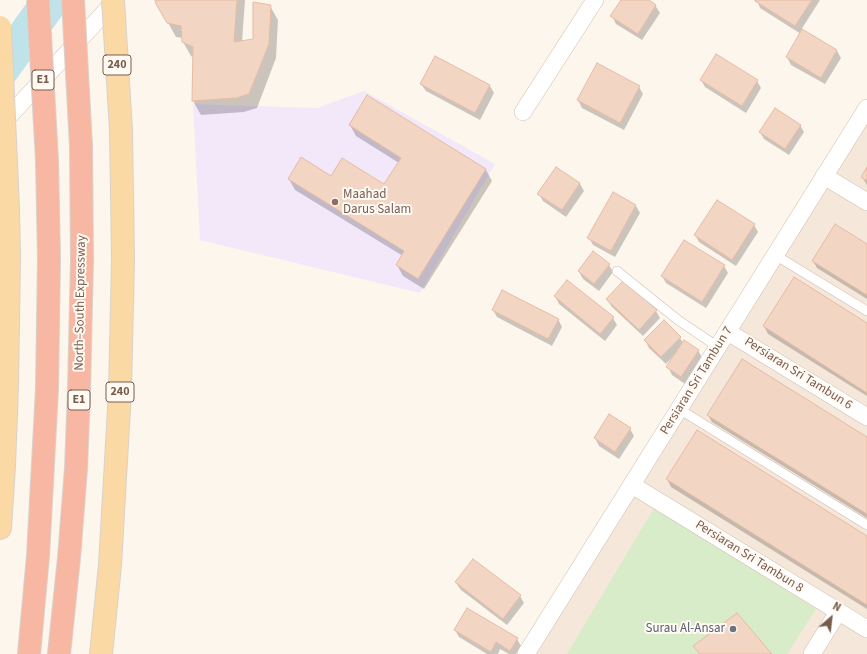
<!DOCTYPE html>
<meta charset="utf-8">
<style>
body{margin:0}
#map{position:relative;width:867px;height:654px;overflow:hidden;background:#fdf6ec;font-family:"Source Sans 3",sans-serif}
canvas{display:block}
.north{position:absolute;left:811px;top:598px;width:40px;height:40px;-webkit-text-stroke:3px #fffaf3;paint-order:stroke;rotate:28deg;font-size:11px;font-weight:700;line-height:16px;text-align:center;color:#7a5c4d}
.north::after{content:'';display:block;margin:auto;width:14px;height:18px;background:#7a5c4d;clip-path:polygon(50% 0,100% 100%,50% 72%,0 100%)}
</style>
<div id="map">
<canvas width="867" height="654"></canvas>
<div class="north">N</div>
</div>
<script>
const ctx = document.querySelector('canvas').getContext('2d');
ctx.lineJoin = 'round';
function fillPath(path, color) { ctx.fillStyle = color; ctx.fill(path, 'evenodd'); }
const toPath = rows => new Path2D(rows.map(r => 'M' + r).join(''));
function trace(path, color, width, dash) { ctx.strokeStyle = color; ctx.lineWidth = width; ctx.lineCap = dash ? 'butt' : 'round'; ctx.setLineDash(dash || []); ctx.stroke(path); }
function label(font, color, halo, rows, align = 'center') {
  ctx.font = font + ' "Source Sans 3",sans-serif'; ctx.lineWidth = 4; ctx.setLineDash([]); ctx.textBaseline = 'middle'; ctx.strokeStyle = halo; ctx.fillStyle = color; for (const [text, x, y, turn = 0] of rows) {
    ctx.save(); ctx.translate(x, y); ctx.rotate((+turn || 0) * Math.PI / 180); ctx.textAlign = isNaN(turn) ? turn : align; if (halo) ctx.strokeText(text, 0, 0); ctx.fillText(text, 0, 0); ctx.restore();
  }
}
fillPath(toPath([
 [867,113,867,654,523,654]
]), '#f5e8da');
fillPath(toPath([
 [364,91,495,164,420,293,200,240,193,104,317,108]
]), '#f3e8fa');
fillPath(toPath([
 [654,508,816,609,787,654,567,654]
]), '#d8ecc9');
fillPath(toPath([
 [156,0,245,0,242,42,254,40,270,6,278,20,276,58,257,108,244,112,201,115,193,101,194,58,191,56,183,42,183,38,176,37,157,3],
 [622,0,647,0,655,5,660,13,642,40,616,24,612,16],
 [757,0,820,0,801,30,837,51,841,58,825,84,791,65,787,57,801,34,760,8],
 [436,57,490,86,494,93,480,120,426,91,421,84],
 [701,80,757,81,761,88,746,113,705,87],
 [639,87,643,94,624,130,582,108,578,100],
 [367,96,486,170,492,181,424,289,403,276,397,265,403,256,295,190,289,179,332,177,385,186,399,163,356,136,350,125],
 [800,125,804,132,789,155,764,139,760,132],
 [556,168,580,184,584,191,566,217,543,201,539,194],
 [867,169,867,185,862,177],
 [636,206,640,213,615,257,593,245,589,238],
 [754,225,758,232,736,266,699,242,695,235],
 [867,245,867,299,817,268,813,261],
 [609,265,613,272,599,291,583,279,579,272],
 [724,266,728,273,706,308,666,283,662,276],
 [567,281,613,318,617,325,605,341,559,304,555,296],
 [607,300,656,311,660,318,643,336,612,307],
 [493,310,558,319,562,327,552,346,497,317],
 [867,324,867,396,768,334,764,326],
 [680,338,683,343,698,350,702,358,685,384,672,375,668,367,674,355,666,364,649,348,645,340],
 [708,415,867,438,867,518,712,422],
 [630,429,634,436,619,459,599,446,595,438],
 [667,479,867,537,867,609,671,487],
 [456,583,520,596,524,603,507,625,461,590],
 [455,630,517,639,521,646,516,654,509,654,500,649,498,654,487,654,459,637]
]), '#0003');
trace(toPath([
 [0,71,51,0]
]), '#bfe3e8', 36);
const building = toPath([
 [155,0,237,0,234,42,253,39,253,2,271,5,269,44,249,94,236,98,192,101,193,47,182,42,181,26,167,23,156,4,155,0],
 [621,0,649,0,656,5,638,34,610,16,621,0],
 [755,0,812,0,795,26,755,1,755,0],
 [802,29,837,50,821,78,786,57,802,29],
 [716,54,758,80,742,106,700,80,716,54],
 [435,56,490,85,475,113,420,84,435,56],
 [597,63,640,86,620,123,577,100,597,63],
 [367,95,486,169,418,279,396,265,404,251,288,179,301,157,331,176,342,158,384,184,401,158,349,125,367,95],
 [775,108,801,125,785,149,759,132,775,108],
 [556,167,580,183,562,210,537,194,556,167],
 [867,167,867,181,861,177,867,167],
 [613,192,636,205,611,251,587,238,613,192],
 [717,200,755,224,732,260,694,235,717,200],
 [835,224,867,244,867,295,812,261,835,224],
 [684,240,725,265,702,302,661,276,684,240],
 [593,251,610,264,594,284,578,271,593,251],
 [794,277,867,323,867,393,763,326,794,277],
 [567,280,614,317,600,334,554,296,567,280],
 [624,280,657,310,639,330,606,299,624,280],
 [502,290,559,319,548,339,492,310,502,290],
 [664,320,681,337,661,357,644,340,664,320],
 [684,340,699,350,681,377,666,367,684,340],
 [742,359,867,437,867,514,707,415,742,359],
 [609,414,631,428,615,452,594,438,609,414],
 [697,430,867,536,867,605,666,479,697,430],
 [473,559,521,595,503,619,455,582,473,559],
 [467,608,518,638,510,651,496,642,491,652,454,630,467,608],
 [737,613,772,654,700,654,693,646,737,613]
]);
fillPath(building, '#f3d5c3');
trace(building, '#e6bba3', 1);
const service = toPath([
 [775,255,867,311],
 [617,271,678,320,718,347],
 [679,409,867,525]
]);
const minor = toPath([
 [523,112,595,0],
 [0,126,116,0],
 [824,176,867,202],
 [728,332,867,417],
 [632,485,867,629],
 [526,654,867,108],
 [812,654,838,612]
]);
const primary = toPath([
 [0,528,4,466,7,387,9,257,8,209],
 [101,654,110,565,120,391,123,259,121,130]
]);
const motorway = toPath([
 [29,654,38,556,47,389,49,258,47,160],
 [59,654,69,558,76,468,79,391,82,259,81,146]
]);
trace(service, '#d1beb0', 10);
trace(minor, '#d1beb0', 18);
trace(primary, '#dad1cd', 24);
trace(motorway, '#dad1cd', 24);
trace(service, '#fff', 9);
trace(minor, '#fff', 17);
trace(primary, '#fbd9a5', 22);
trace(motorway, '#f7b7a3', 22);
const primaryBridge = toPath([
 [113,0,121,130],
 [0,27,8,209]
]);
const motorwayBridge = toPath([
 [38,0,47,160],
 [73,0,81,146]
]);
trace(primaryBridge, '#dad1cd', 24, []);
trace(motorwayBridge, '#dad1cd', 24, []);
trace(primaryBridge, '#fbd9a5', 22);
trace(motorwayBridge, '#f7b7a3', 22);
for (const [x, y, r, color] of [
 [335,202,4,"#8d6e63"],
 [733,629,4,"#6b7280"]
]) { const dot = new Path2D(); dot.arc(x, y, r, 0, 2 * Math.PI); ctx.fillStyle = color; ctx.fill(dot); trace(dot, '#fffaf3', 1.5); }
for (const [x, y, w] of [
 [117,65,28],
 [43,80,22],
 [120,392,28],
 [79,400,22]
]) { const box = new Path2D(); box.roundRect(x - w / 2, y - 10, w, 20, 3); ctx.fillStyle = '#fffaf3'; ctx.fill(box); trace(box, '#7a5c4d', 1); }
label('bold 12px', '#7a5c4d', null, [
 ["240",117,65],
 ["E1",43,80],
 ["240",120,392],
 ["E1",79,400]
]);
label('13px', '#785e54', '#fffaf3', [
 ["Maahad",343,195],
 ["Darus Salam",343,210]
], 'left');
label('13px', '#7a5c4d', '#fffaf3', [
 ["North–South Expressway",81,303,-89],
 ["Persiaran Sri Tambun 6",798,374,32],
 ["Persiaran Sri Tambun 7",697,381,-58],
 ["Persiaran Sri Tambun 8",749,557,32]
]);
label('13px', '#5b616d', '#fffaf3', [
 ["Surau Al-Ansar",725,629]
], 'right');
</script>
